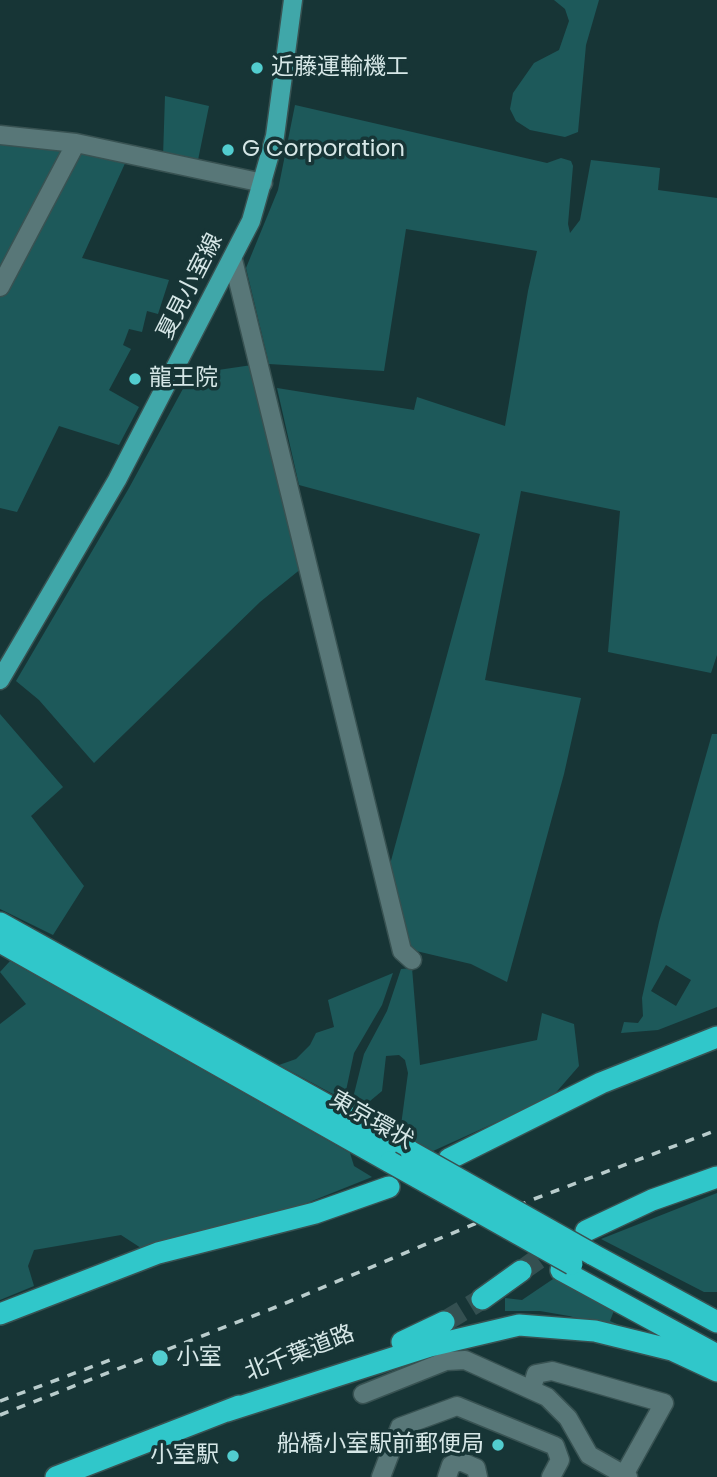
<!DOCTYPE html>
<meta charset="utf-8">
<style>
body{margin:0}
canvas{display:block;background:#173536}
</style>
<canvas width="717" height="1477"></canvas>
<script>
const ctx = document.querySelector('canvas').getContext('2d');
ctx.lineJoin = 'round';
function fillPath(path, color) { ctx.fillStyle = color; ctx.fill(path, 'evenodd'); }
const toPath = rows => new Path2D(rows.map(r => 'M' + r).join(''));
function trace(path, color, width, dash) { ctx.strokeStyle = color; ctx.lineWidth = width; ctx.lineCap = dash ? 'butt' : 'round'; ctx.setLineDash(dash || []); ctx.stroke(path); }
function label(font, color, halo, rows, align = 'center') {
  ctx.font = font + ' Poppins,"Noto Sans JP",sans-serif'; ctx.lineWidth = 7; ctx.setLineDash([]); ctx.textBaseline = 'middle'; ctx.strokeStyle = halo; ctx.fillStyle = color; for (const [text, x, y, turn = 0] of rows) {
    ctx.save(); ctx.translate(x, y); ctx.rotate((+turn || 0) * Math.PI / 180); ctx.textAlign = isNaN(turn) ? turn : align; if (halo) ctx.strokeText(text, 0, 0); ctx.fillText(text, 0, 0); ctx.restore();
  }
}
fillPath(toPath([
 [554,0,599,0,586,45,578,132,565,137,530,130,516,121,510,109,513,93,534,63,559,50,569,21,565,9],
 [165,96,209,106,197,165,163,157],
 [295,105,547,163,561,158,571,161,573,166,568,224,570,233,580,220,591,160,660,168,658,190,717,198,717,655,711,673,608,652,620,511,521,491,485,680,581,698,564,774,507,982,471,964,412,950,407,946,389,868,480,534,299,485,277,388,414,410,417,397,505,426,528,291,537,251,406,229,384,371,269,364,246,268,278,190],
 [0,138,127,159,82,258,169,280,158,314,147,311,142,332,129,329,123,345,131,349,109,390,139,407,119,445,59,426,17,512,0,508],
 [252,365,302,568,260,602,94,763,39,700,16,681,129,488,191,374],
 [0,714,63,787,31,816,84,886,53,935,0,909],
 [712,734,717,734,717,1007,658,1030,621,1033,624,1022,638,1023,643,1016,642,998,659,922],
 [666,965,691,980,676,1006,651,991],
 [10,961,350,1153,354,1166,372,1177,257,1223,141,1248,121,1235,34,1250,28,1266,34,1286,0,1300,0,1024,26,1004,0,972],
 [412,968,420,1065,537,1040,542,1013,574,1024,579,1066,552,1097,433,1151,400,1133,408,1073,405,1060,399,1055,386,1056,382,1091,358,1111,351,1106,364,1054,387,1011,401,969],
 [393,973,382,1005,354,1053,344,1100,279,1065,296,1059,310,1045,316,1033,334,1027,328,1000],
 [717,1193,717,1292,704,1292,601,1239],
 [556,1277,615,1308,610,1321,626,1328,625,1331,569,1316,540,1311,505,1311,505,1298,522,1300]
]), '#1d595a');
trace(toPath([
 [521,1271,562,1242],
 [444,1322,482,1299]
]), '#345051', 21, [21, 10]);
const minor = toPath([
 [0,135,76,143,263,183],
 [233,260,402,951,412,960],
 [0,287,76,143],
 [532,1388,536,1374,552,1371,664,1403,624,1475],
 [363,1394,446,1361,465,1360,547,1397,568,1418,589,1455,628,1477],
 [381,1477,400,1427,457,1406,555,1446,560,1460,551,1477],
 [447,1477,451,1465,460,1461,476,1468,478,1477]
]);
const major = toPath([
 [0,680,117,480,251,221,275,136,293,0]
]);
const highway = toPath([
 [0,923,411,1152],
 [0,942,390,1162],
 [449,1159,601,1083,717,1037],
 [586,1231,652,1200,717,1177],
 [592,1254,717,1322],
 [561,1270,717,1355],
 [482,1299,521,1271],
 [0,1314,158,1253,315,1213,389,1187],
 [402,1342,444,1322],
 [227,1411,430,1346,519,1325,595,1331,672,1350,717,1371],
 [56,1477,239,1406]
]);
trace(minor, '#385252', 21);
trace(major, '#385252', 21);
trace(highway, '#385252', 24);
trace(minor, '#587778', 18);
trace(major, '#40a7a9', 18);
trace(highway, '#30c7ca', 21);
trace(toPath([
 [0,1401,118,1357],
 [0,1415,276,1307,534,1199,717,1130]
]), '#b9cccc', 3.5, [9, 9]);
const highwayBridge = toPath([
 [411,1152,592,1254],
 [390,1162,572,1264]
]);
trace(highwayBridge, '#385252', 24, []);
trace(highwayBridge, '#30c7ca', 21);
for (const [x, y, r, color] of [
 [257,68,7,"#52cdcf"],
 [228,150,7,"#52cdcf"],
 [135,379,7,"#52cdcf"],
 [160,1358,9,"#52cdcf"],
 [498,1445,7,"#52cdcf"],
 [233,1456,7,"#52cdcf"]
]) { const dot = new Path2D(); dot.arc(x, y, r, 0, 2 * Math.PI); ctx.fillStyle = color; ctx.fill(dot); trace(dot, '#173536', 2.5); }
label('23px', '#d6e7e7', '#173536', [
 ["近藤運輸機工",271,68],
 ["G Corporation",242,150],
 ["龍王院",149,379],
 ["小室",176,1358],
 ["船橋小室駅前郵便局",484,1445,"right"],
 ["小室駅",219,1456,"right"]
], 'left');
label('23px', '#d6e7e7', '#173536', [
 ["夏見小室線",191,287,-63],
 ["東京環状",371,1121,30],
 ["北千葉道路",300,1354,-21]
]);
</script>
